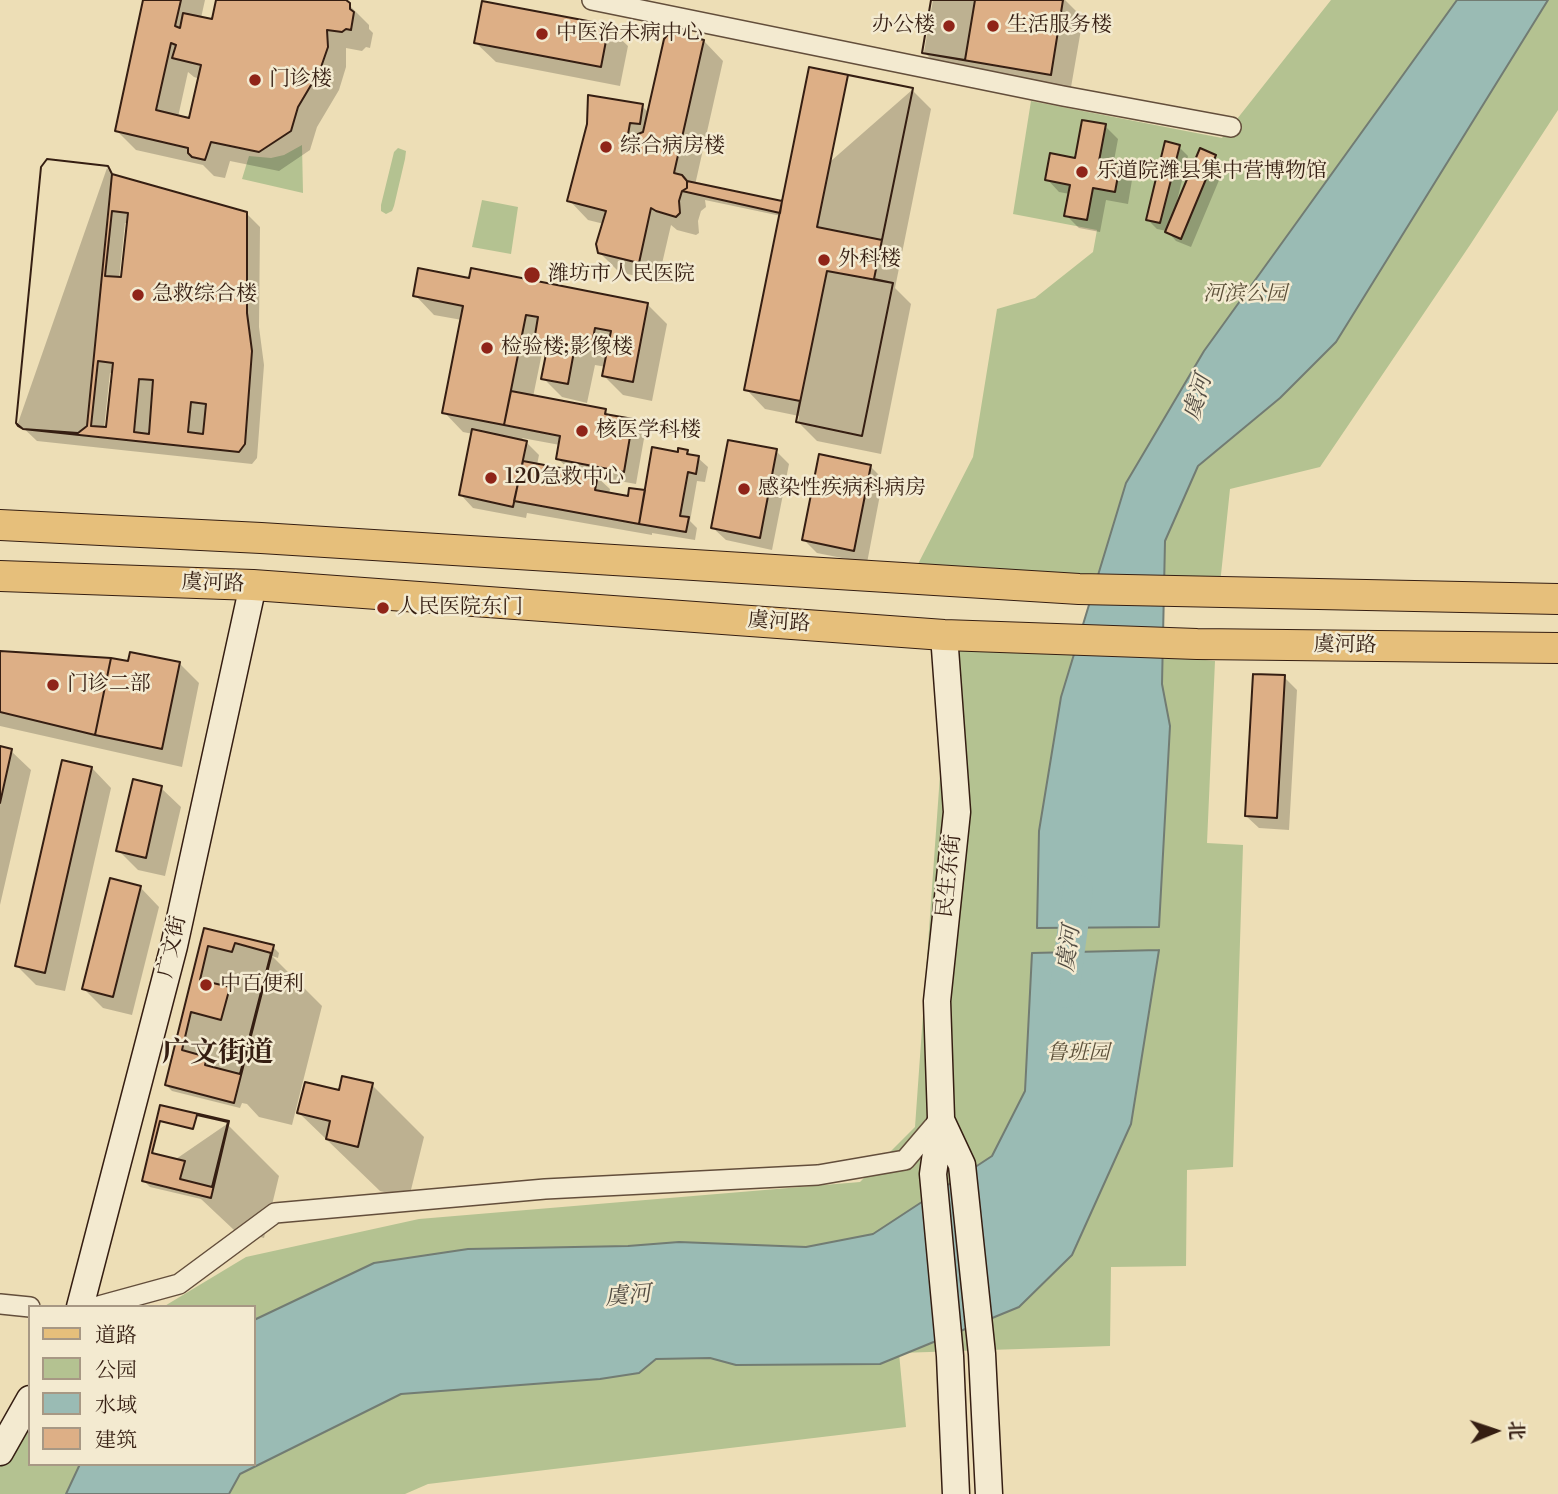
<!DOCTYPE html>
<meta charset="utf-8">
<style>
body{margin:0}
#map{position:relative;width:1558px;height:1494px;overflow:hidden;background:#eddeb6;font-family:"Libre Bodoni","Noto Serif SC",serif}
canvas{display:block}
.legend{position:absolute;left:28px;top:1305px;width:228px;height:161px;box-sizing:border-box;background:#f3ead0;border:2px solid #a79884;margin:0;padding:9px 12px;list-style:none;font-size:21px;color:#351e12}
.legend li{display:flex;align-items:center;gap:14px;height:35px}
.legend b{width:35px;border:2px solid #a79884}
.north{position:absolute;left:1460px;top:1396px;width:70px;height:70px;-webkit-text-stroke:5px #f3ead0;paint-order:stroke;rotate:88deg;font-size:19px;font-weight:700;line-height:28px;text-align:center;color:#351e12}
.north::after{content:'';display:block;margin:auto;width:24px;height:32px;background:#351e12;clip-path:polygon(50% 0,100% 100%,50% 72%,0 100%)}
</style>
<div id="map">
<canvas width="1558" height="1494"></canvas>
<ul class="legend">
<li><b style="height:9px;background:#e6bf7b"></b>道路</li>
<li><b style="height:19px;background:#b4c291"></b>公园</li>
<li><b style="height:19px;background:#9abbb4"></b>水域</li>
<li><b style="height:19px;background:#ddaf86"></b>建筑</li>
</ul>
<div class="north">北</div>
</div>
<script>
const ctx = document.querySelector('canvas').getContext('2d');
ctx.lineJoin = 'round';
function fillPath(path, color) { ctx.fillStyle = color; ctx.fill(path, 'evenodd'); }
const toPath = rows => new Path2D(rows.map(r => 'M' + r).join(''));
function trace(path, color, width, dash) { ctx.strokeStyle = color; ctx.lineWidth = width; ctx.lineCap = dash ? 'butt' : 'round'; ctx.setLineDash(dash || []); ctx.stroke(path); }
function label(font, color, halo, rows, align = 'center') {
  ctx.font = font + ' "Libre Bodoni","Noto Serif SC",serif'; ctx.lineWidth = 5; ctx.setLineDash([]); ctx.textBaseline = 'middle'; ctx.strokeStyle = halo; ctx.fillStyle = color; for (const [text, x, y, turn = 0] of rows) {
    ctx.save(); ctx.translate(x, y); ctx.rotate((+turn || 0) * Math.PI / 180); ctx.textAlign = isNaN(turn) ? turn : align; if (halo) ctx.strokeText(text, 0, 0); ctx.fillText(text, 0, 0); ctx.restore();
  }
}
fillPath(toPath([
 [1331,0,1558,0,1558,110,1470,245,1320,467,1230,489,1220,584,918,564,973,457,997,309,1035,298,1093,252,1097,230,1013,214,1031,101,1222,138],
 [302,145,303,193,242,179,249,156,271,158,284,155],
 [398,148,406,151,405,159,394,206,392,211,386,214,381,211,381,205,394,152],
 [482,200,518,207,511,254,472,247],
 [950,634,1215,661,1207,843,1243,845,1233,1167,1187,1170,1186,1266,1111,1267,1110,1346,899,1353,906,1427,428,1484,405,1494,0,1494,0,1464,30,1408,30,1464,254,1464,254,1307,163,1307,246,1257,419,1219,860,1182,915,1127]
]), '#b4c291');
const water = toPath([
 [1457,0,1548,0,1336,342,1280,398,1198,466,1165,541,1162,684,1170,726,1159,927,1037,928,1039,831,1061,697,1126,483,1204,351,1457,0],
 [1159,950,1131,1124,1072,1255,1019,1307,880,1364,736,1365,710,1358,656,1359,639,1373,600,1379,401,1394,240,1474,229,1494,66,1494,80,1464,254,1464,254,1320,374,1263,468,1249,628,1246,679,1242,806,1247,873,1234,992,1156,1025,1091,1032,953,1159,950]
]);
fillPath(water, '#9abbb4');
trace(water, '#727c73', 2);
fillPath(toPath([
 [145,0,205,0,201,18,213,21,218,0,344,0,369,25,369,29,373,33,370,48,366,47,362,51,346,48,346,67,339,90,317,127,310,150,279,171,230,161,225,178,214,176,203,165,136,150,116,130],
 [188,72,194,77,200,79,190,120,178,117],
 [933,0,1065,0,1083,18,1070,93,944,72,924,52],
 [608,27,628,46,620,86,496,62,476,43],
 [704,41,723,61,695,185,783,203,912,90,931,109,895,288,911,304,881,454,817,441,798,422,799,416,765,409,746,389,781,216,705,200,706,207,701,211,698,221,699,233,696,235,677,230,671,225,658,281,619,272,600,253,604,224,588,220,569,200,642,106,649,113],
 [1105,126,1118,139,1113,166,1119,167,1132,180,1128,204,1106,200,1100,232,1079,228,1066,215,1070,194,1059,192,1047,179,1077,160],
 [1179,147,1188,156,1176,205,1178,205,1201,150,1215,157,1225,166,1191,247,1176,241,1167,231,1157,229,1148,220],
 [107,168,116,177,247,214,260,227,259,327,264,365,257,458,252,464,37,441,18,423],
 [125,223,128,223,122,279,119,279],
 [110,373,114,373,108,429,104,429],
 [470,280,647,304,667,324,652,401,623,395,604,376,606,367,595,365,587,403,562,397,543,378,548,353,543,348,533,397,605,411,611,416,633,420,645,433,636,484,597,477,610,489,609,494,629,498,646,492,679,454,687,452,692,457,698,458,708,467,705,482,697,481,690,521,697,528,695,540,652,533,652,535,527,513,526,518,473,508,461,495,473,434,463,432,444,412,462,320,434,315,415,295],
 [522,438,560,445,558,459,571,471,537,465,539,455],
 [776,451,789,464,772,550,726,540,713,528],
 [870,466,883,479,867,563,817,553,804,540],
 [0,652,129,663,179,663,199,683,182,767,0,726],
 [1284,677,1297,690,1289,830,1259,828,1246,816],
 [0,748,11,751,31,770,0,905],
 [92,768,111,788,65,991,36,985,17,966],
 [161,788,181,807,165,876,138,870,118,850],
 [140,887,159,907,132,1015,103,1008,84,989],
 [206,930,273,947,279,953,278,958,272,956,322,1006,292,1125,259,1117,247,1104,242,1103,240,1108,172,1091,166,1085],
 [372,1085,424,1137,409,1198,380,1191,299,1113,340,1092],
 [227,1124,279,1176,264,1238,234,1230,201,1199,150,1187,144,1181]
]), '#0003');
trace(toPath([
 [1064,993,1078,890]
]), '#9abbb4', 30);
const building = toPath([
 [143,0,181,0,175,26,180,28,183,13,212,19,216,0,346,0,350,3,350,9,354,12,351,30,346,29,342,32,327,30,328,47,320,70,298,107,291,131,259,152,211,142,205,160,192,157,188,153,188,148,115,131,143,0],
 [171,43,176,45,172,58,201,65,189,118,156,110,171,43],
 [931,0,1063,0,1051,75,922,53,931,0],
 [931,0,975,0,965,60,922,53,931,0],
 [482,1,609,25,601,67,474,43,482,1],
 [670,32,704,40,674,173,682,175,687,181,687,188,682,191,679,201,680,213,676,217,656,211,651,208,639,263,598,253,596,244,606,211,567,201,587,124,588,95,643,104,640,124,630,123,626,146,636,148,638,134,643,132,664,39,670,32],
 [809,67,913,88,874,279,893,283,862,436,796,422,800,401,744,390,809,67],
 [848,75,913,88,882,240,817,227,848,75],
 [1082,120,1106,124,1099,161,1120,165,1115,192,1093,188,1087,220,1064,216,1070,185,1045,180,1050,153,1075,158,1082,120],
 [1165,141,1180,145,1160,223,1146,220,1165,141],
 [1200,148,1216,155,1181,239,1165,232,1200,148],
 [47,159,108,166,112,174,247,212,247,313,252,351,245,444,239,452,23,429,18,426,16,423,41,167,47,159],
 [112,211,128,213,121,277,105,276,112,211],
 [98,361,113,363,106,427,91,426,98,361],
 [139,379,153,380,149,434,134,432,139,379],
 [191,402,206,404,203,434,188,432,191,402],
 [47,159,108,166,112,174,87,426,78,433,23,429,16,423,41,167,47,159],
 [687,181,782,201,780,213,682,191,687,188,687,181],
 [418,268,469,278,471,268,648,303,633,382,602,376,611,331,595,328,591,349,575,346,568,384,541,379,548,344,534,341,538,317,526,315,504,425,442,413,463,306,413,296,418,268],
 [827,271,893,283,862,436,796,422,827,271],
 [511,391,606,409,605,414,633,419,624,472,556,459,560,436,504,425,511,391],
 [472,429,527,441,513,507,459,495,472,429],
 [728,440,777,449,760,538,711,528,728,440],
 [652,447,678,452,678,448,688,450,687,454,699,456,696,474,688,472,680,516,689,517,686,532,639,524,652,447],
 [819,454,871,465,854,551,802,540,819,454],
 [523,461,598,475,595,490,628,496,629,488,645,490,639,524,514,501,523,461],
 [0,651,111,658,95,735,0,712,0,651],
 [130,652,180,662,162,749,95,735,111,658,128,661,130,652],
 [1253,674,1285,675,1277,818,1245,816,1253,674],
 [0,746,12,749,0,803,0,746],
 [62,760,92,767,45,973,15,966,62,760],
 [133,779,162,786,146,858,116,851,133,779],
 [110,878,141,886,113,997,82,989,110,878],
 [204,928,274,945,234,1103,165,1085,204,928],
 [235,943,271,953,240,1074,205,1065,207,1057,182,1050,191,1012,221,1020,230,987,200,980,208,946,232,952,235,943],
 [342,1076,373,1083,358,1147,326,1139,330,1121,297,1113,305,1082,339,1090,342,1076],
 [160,1105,229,1121,211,1198,142,1181,160,1105],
 [197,1115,228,1122,212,1187,180,1179,185,1161,152,1153,160,1121,193,1129,197,1115]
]);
fillPath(building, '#ddaf86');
trace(building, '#351e12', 2);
const street = toPath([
 [592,0,1063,96,1231,127],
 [0,1304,30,1307],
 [95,1307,179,1284,275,1213,545,1189,818,1175,905,1160,940,1119]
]);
const secondary = toPath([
 [944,635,957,812,937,1001,941,1118,933,1174,950,1356,956,1494],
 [941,1120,962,1165,982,1354,989,1494],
 [80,1307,174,946,253,585],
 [0,1452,30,1399]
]);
const primary = toPath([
 [0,525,261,538,1079,589,1558,599],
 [0,576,253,585,944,635,1197,644,1558,648]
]);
trace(street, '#634e3b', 22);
trace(secondary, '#351e12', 29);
trace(primary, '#351e12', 32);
trace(street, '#f3ead0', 19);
trace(secondary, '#f3ead0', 26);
trace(primary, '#e6bf7b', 30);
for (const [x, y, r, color] of [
 [949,26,7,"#8f2418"],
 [993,26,7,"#8f2418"],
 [542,34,7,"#8f2418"],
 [255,80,7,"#8f2418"],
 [606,147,7,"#8f2418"],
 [1082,172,7,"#8f2418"],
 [824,260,7,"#8f2418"],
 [532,275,9,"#8f2418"],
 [138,295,7,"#8f2418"],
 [487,348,7,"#8f2418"],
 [582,431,7,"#8f2418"],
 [491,478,7,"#8f2418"],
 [744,489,7,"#8f2418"],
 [383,608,7,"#8f2418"],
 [53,685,7,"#8f2418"],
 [206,985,7,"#8f2418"]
]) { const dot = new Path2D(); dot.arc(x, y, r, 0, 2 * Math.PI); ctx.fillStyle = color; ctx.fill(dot); trace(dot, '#f3ead0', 2.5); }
label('21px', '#351e12', '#f3ead0', [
 ["办公楼",935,26,"right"],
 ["生活服务楼",1007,26],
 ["中医治未病中心",556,34],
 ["门诊楼",269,80],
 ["综合病房楼",620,147],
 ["乐道院潍县集中营博物馆",1096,172],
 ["外科楼",838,260],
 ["潍坊市人民医院",548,275],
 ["急救综合楼",152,295],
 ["检验楼;影像楼",501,348],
 ["核医学科楼",596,431],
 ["120急救中心",505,478],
 ["感染性疾病科病房",758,489],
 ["人民医院东门",397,608],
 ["门诊二部",67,685],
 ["中百便利",220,985]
], 'left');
label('italic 21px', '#5b4f38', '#f3ead0', [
 ["河滨公园",1245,295],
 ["鲁班园",1078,1054]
]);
label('21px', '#351e12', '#f3ead0', [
 ["虞河路",213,584,2],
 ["虞河路",779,623,4],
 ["虞河路",1345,646,1],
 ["民生东街",950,876,-84],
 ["广文街",173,947,-77]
]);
label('italic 23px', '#534d43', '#f3ead0', [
 ["虞河",1199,398,-73],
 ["虞河",1070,949,-82],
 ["虞河",628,1297,-5]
]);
label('bold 28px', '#351e12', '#f3ead0', [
 ["广文街道",218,1054]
]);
</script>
